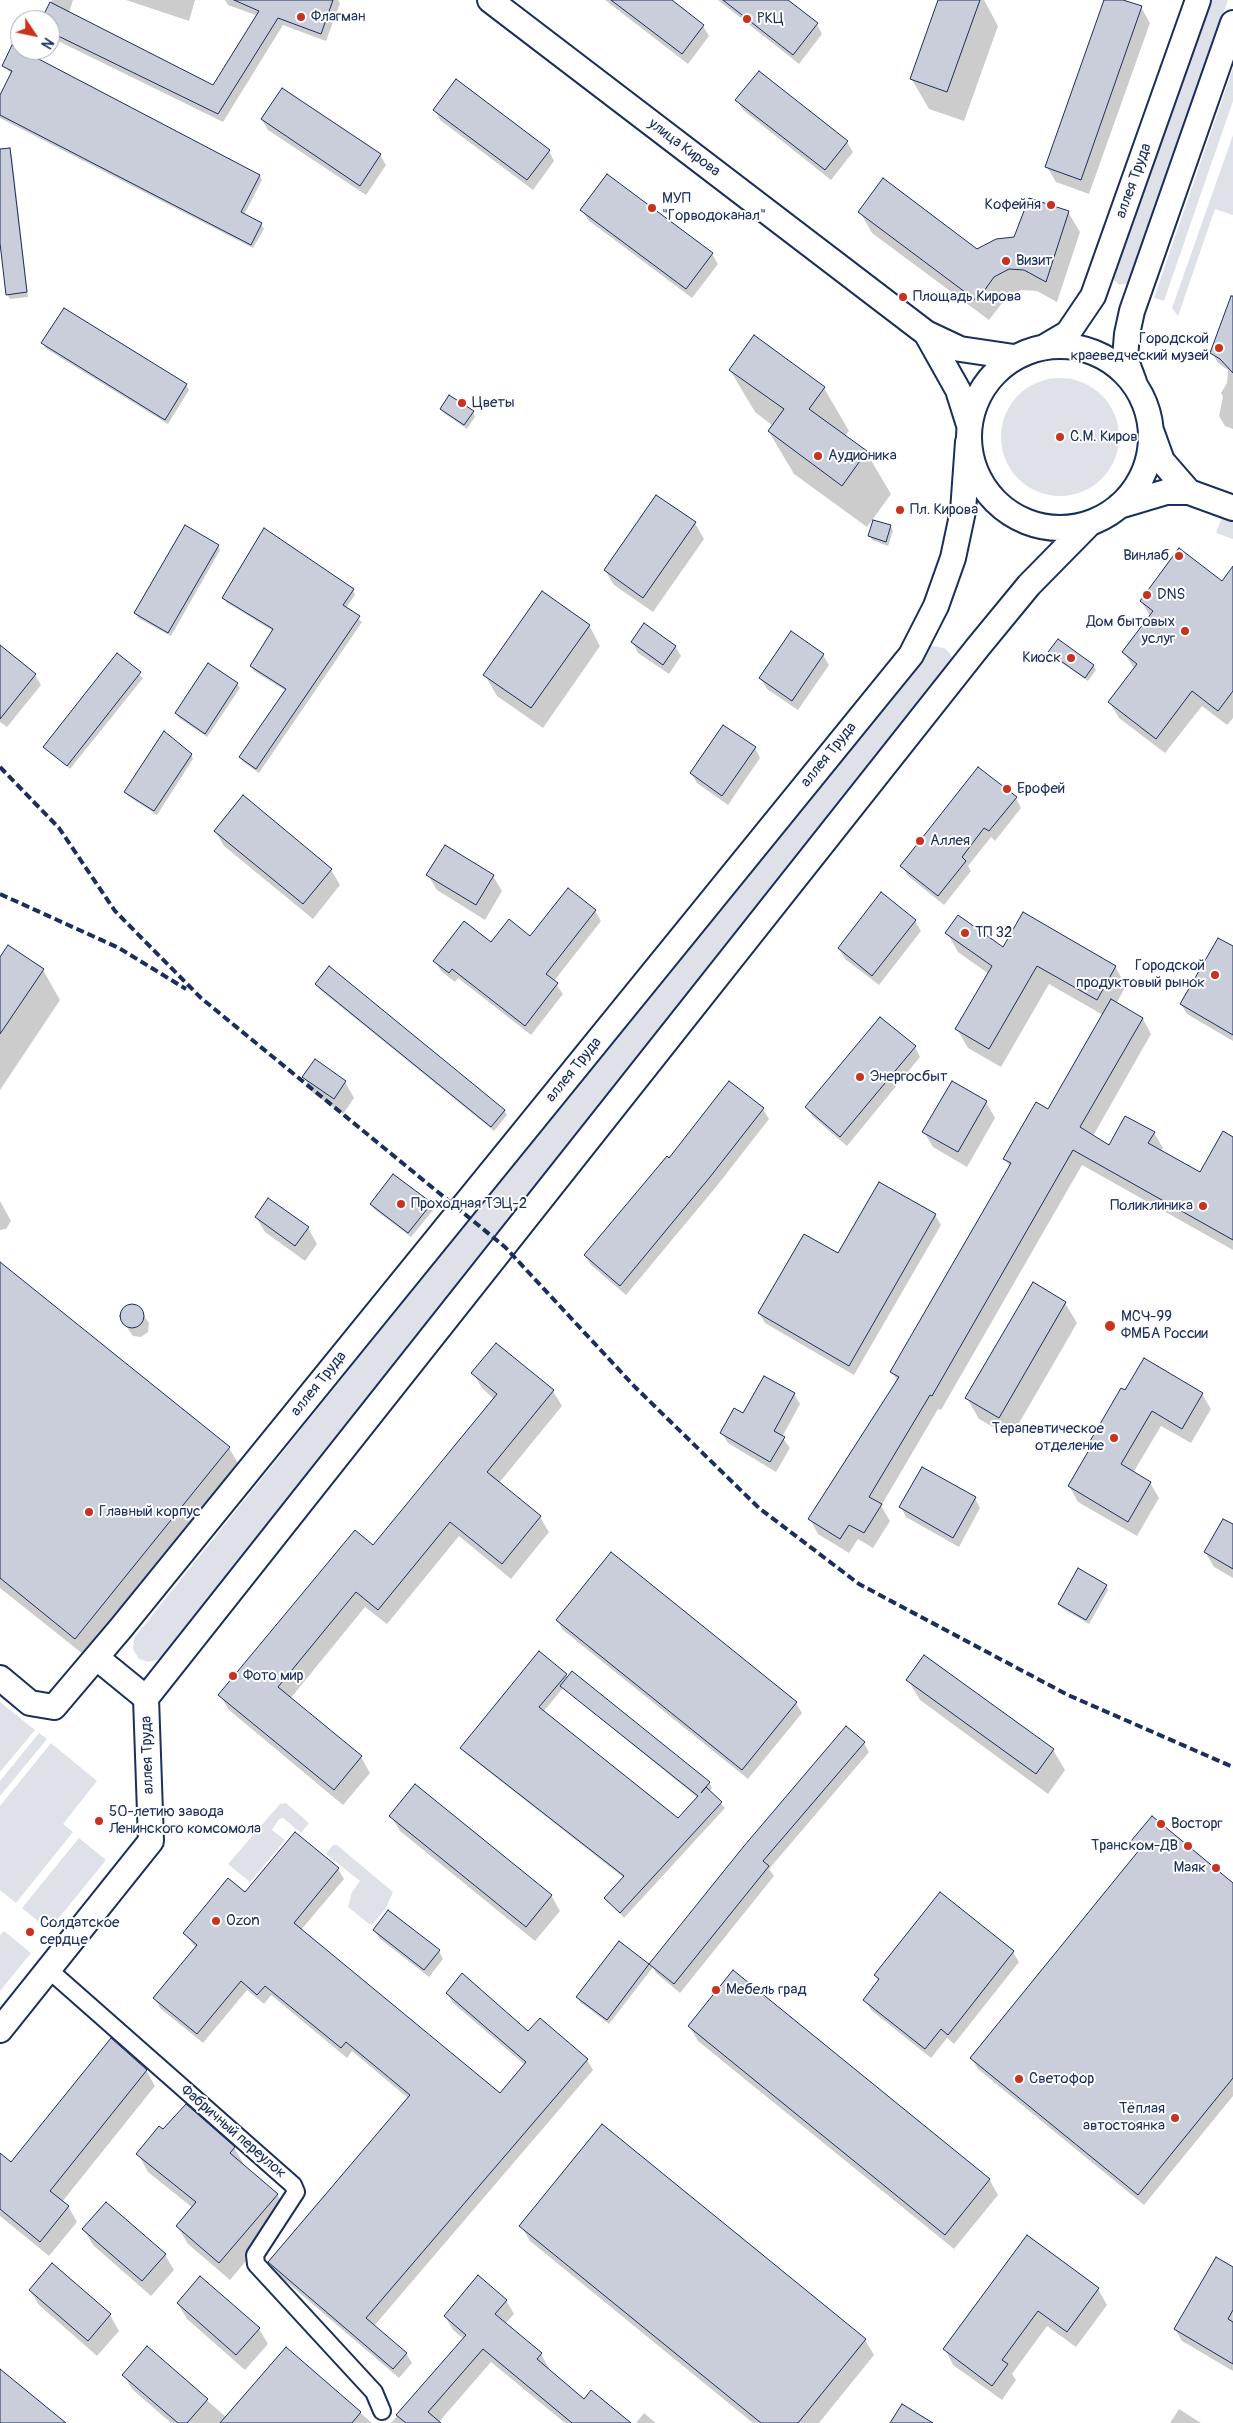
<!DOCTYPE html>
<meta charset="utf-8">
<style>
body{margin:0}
#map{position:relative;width:1233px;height:2423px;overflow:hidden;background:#fff;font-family:Pangolin,sans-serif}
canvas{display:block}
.north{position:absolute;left:10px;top:10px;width:50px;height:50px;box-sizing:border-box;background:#fff;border:1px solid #a4acbf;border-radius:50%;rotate:124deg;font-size:14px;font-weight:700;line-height:20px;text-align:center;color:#1b2f5e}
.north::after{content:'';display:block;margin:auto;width:18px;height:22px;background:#c8321e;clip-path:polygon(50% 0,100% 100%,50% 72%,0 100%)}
</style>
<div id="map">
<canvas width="1233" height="2423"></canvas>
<div class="north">N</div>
</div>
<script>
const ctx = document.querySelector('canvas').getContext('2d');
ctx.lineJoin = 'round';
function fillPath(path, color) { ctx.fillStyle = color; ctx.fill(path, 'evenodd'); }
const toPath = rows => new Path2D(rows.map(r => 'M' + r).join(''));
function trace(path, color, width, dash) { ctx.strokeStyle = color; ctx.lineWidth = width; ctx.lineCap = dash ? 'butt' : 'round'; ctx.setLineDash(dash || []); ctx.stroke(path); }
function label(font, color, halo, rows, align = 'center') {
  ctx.font = font + ' Pangolin,sans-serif'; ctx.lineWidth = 4; ctx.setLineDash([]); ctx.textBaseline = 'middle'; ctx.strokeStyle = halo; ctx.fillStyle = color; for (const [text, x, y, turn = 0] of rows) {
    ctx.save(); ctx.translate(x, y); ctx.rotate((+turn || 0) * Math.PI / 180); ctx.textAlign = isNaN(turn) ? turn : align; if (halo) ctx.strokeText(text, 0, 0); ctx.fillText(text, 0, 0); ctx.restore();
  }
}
fillPath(toPath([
 [1210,0,1228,0,1128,283,1119,285,1112,278],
 [1233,68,1233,101,1164,301,1154,298],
 [1233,135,1233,215,1215,209,1178,316,1172,308],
 '1001 437a59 59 0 1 1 118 0a59 59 0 1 1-118 0Z',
 [1222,517,1233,521,1233,539,1216,533],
 [932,646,944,648,948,651,952,657,952,669,160,1659,149,1662,139,1659,133,1649,134,1638,926,648],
 [0,1702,35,1730,0,1772],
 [39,1733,47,1739,0,1796,0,1781],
 [51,1743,97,1781,63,1824,73,1832,16,1903,0,1890,0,1806],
 [286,1803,309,1823,301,1833,283,1818,279,1819,272,1830,285,1840,250,1882,228,1864,280,1804],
 [79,1838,106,1860,49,1930,22,1908],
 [333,1845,337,1845,393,1892,386,1908,373,1924,369,1924,348,1907,352,1892,360,1881,326,1854],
 [4,1931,31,1953,0,1991,0,1935]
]), '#dee1e7');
fillPath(toPath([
 [52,0,73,0,69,13,213,87,258,16,228,5,225,0,338,0,340,3,326,41,283,25,223,122,50,37,50,20,43,20],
 [126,0,195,0,189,21],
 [605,0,670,0,703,26,709,36,688,64],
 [718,0,786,0,817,24,822,34,799,64],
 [939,0,984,0,998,26,964,121,929,109,911,78],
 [1105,0,1119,0,1141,7,1150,23,1089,194,1056,182,1047,167],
 [13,47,260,176,262,180,244,215,261,224,264,229,253,248,0,118,0,98,12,74,3,66],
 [759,72,847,142,853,152,831,180,743,110,737,100],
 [435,110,549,151,554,161,533,190,440,120],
 [262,120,380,155,386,165,366,195,268,130],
 [10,151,12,155,28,297,10,299,7,294,0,232,0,152],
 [582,210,712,254,718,264,692,298,588,220],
 [860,212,977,251,1015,238,1068,212,1080,232,1057,302,1037,291,1021,290,1006,298,989,320,872,233],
 [1233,304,1233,429,1225,426,1219,416,1223,397,1221,393,1227,383,1228,370,1218,363,1212,353],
 [64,309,186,385,189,390,168,424,45,348,43,343],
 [754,337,824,388,849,431,845,436,866,452,891,494,867,527,794,474,769,432,773,426,755,412,730,370],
 [441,409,473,412,475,417,467,429,444,413],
 [695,523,704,539,653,612,614,585,605,570],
 [891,526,893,531,888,546,872,540,870,536],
 [264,530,353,590,355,595,346,608,362,622,259,773,243,762,241,758,286,691,254,671,251,666,273,631,226,602,224,598],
 [218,546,220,550,171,636,138,618,136,613],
 [1233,574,1233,718,1227,725,1202,706,1165,753,1119,718,1110,703,1135,669,1123,652,1150,616,1141,601,1223,582],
 [589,625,600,646,543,728,497,696,485,675],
 [633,643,675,646,681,656,669,674,638,653],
 [0,647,35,675,41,685,7,727,0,722],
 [1050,652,1093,665,1096,670,1088,681,1053,657],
 [117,655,143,678,70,769,45,747],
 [823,655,829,665,798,710,767,689,761,679],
 [237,684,240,688,207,737,179,718,176,713],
 [755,748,760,758,728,805,697,783,691,773],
 [191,754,193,759,157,815,128,796,125,792],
 [1016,798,1021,808,995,841,991,837,968,866,971,871,944,905,908,876,902,866],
 [215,831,331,870,340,885,313,919,224,846],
 [428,875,493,876,502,891,485,920,437,890],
 [595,911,601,921,554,981,563,994,531,1035,458,978,455,982,441,971,435,961,492,943,530,937],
 [915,921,921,931,879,985,845,959,839,949],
 [947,933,1004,949,1115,966,1126,986,1116,1004,1143,1019,1151,1034,1093,1136,1109,1147,1154,1133,1163,1148,1161,1151,1201,1174,1233,1138,1233,1250,1082,1165,941,1410,938,1409,881,1506,890,1521,873,1548,858,1539,849,1553,818,1534,810,1519,897,1381,892,1372,1010,1167,1005,1159,1048,1111,1103,1015,1049,984,1001,1067,968,1048,957,1029,989,974,958,952],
 [1233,948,1233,1041,1187,1014,1181,1004],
 [0,960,43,970,60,1000,0,1090],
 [316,984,504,1110,507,1115,494,1131,319,989],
 [915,1047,920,1057,847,1146,813,1117,807,1107],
 [315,1061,345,1082,354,1098,343,1114,313,1093,304,1077],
 [986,1102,995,1118,967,1167,933,1147,924,1132],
 [763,1109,769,1119,716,1187,626,1295,591,1265,585,1255,670,1159],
 [393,1175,431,1204,434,1209,411,1237,374,1209,371,1204],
 [0,1201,11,1221,6,1229,0,1230],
 [935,1215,941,1225,854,1375,765,1323,759,1313,838,1255],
 [256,1217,308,1228,317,1244,305,1261,265,1232],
 [0,1263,229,1448,241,1468,88,1658,0,1588],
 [1065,1303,1077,1323,1011,1437,979,1419,967,1398],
 [128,1305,137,1305,149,1323,148,1332,141,1337,133,1336,121,1319,122,1310],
 [497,1344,553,1391,562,1406,499,1483,540,1517,549,1532,511,1579,459,1536,387,1624,365,1607,290,1699,361,1757,370,1773,343,1805,229,1710,220,1695,373,1546,494,1399,482,1388,473,1373],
 [1126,1392,1202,1394,1211,1409,1191,1443,1161,1426,1133,1473,1150,1483,1159,1498,1137,1536,1078,1502,1069,1486,1089,1452,1087,1448],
 [794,1394,800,1404,782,1437,790,1448,776,1472,728,1443,722,1433,743,1415],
 [975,1498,980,1508,959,1547,906,1517,901,1507],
 [1233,1526,1233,1578,1214,1567,1205,1552],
 [1106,1586,1108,1590,1089,1624,1062,1608,1059,1604],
 [557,1620,796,1703,802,1713,748,1779,563,1630],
 [566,1675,709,1782,712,1788,710,1791,725,1808,624,1918,606,1898,624,1878,465,1753,461,1748],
 [563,1688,698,1798,678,1820,543,1712],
 [908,1680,1053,1750,1065,1770,1048,1794,920,1700],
 [864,1743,869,1752,769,1869,774,1876,680,1993,656,1973,653,1967,609,2024,580,2002,578,1997,619,1943,650,1966,745,1846],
 [391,1816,551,1895,560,1911,535,1941,400,1831],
 [295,1833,338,1869,344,1879,301,1930,500,2095,525,2065,453,2003,447,1993,529,2032,540,2019,587,2060,593,2070,374,2326,406,2353,412,2363,399,2378,275,2272,269,2262,408,2098,352,2051,347,2058,271,1995,264,2004,247,1990,203,2043,160,2008,155,1998,196,1948,184,1933,245,1894],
 [1132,1842,1233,1884,1233,2096,1144,2205,978,2069,971,2058,1138,1852],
 [940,1894,1013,1952,1019,1962,954,2044,947,2038,931,2058,871,2010,865,2000,879,1982,875,1975],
 [374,1930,439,1951,443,1959,429,1977,379,1938],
 [689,2026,989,2179,998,2195,954,2249,698,2041],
 [146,2070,155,2086,62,2202,68,2206,77,2222,49,2256,0,2216,0,2155,12,2164],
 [186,2105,234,2148,245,2166,277,2194,287,2212,230,2280,188,2244,177,2226,193,2208,148,2172,138,2154,163,2131],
 [603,2126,865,2340,874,2355,819,2423,753,2423,530,2241,521,2226],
 [84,2230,165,2255,174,2270,151,2296,93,2245],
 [1027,2237,1098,2289,1107,2305,1076,2347,1047,2326,1012,2374,1016,2380,1002,2400,953,2365,945,2349],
 [52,2265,110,2315,119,2331,97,2356,39,2305,30,2290],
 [1233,2269,1233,2371,1182,2341,1175,2329],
 [506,2300,514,2314,505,2324,541,2354,549,2368,547,2370,584,2400,629,2423,565,2423,491,2362,438,2423,391,2423,464,2339,453,2330,445,2316],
 [178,2304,259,2329,268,2344,245,2370,187,2319],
 [147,2348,226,2417,286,2348,372,2423,171,2423,132,2389,124,2375],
 [1179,2409,1201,2423,1170,2423],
 [644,2413,656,2423,636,2423]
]), '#0003');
const building = toPath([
 [234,0,333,0,321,34,278,18,218,114,50,32,50,20,41,20,50,2,213,85,259,11,234,0],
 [611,0,672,0,704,25,682,54,611,0],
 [723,0,788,0,818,23,793,55,723,0],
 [938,0,980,0,947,92,910,79,938,0],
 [1104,0,1123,0,1142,6,1081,180,1045,167,1104,0],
 [12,45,260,175,241,212,262,223,251,245,0,115,0,95,12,71,2,66,12,45],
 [759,71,848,141,825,170,735,100,759,71],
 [456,79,550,150,527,180,433,110,456,79],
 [282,88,381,154,360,186,261,119,282,88],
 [10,148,27,292,6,295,0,243,0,149,10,148],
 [607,174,713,253,686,289,580,210,607,174],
 [883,178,977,249,996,239,1014,237,1029,198,1069,211,1046,282,1024,270,1009,269,994,277,977,301,858,212,883,178],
 [1231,296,1233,296,1233,373,1220,359,1210,353,1231,296],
 [64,308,187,384,165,420,41,343,64,308],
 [754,335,825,387,809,409,867,451,842,486,768,431,784,409,729,370,754,335],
 [449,395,474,411,464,425,440,409,449,395],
 [656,495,696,522,643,598,604,570,656,495],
 [873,520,891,525,886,542,868,536,873,520],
 [185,525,219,545,168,633,134,613,185,525],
 [264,528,354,589,343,605,360,616,256,769,239,757,286,689,250,666,273,629,222,598,264,528],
 [1179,548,1222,581,1233,566,1233,691,1218,711,1192,691,1156,739,1108,702,1137,664,1122,652,1153,611,1140,601,1179,548],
 [542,591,590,625,531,708,483,675,542,591],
 [644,623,676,646,663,665,631,642,644,623],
 [791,631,824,654,792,701,759,678,791,631],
 [1058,639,1094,665,1085,678,1048,652,1058,639],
 [0,645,36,674,0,719,0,645],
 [117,653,141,672,67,766,43,747,117,653],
 [208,663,238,683,205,734,175,713,208,663],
 [723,725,756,747,722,796,690,773,723,725],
 [164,731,192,754,154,811,124,792,164,731],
 [978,767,1017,797,989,831,984,828,962,857,966,861,938,896,900,866,978,767],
 [243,795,332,869,303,904,214,831,243,795],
 [445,845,494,875,476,905,426,875,445,845],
 [568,888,596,910,546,974,558,983,525,1026,452,969,449,973,433,961,464,921,491,942,509,919,530,936,568,888],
 [881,892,916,920,872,976,838,948,881,892],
 [1023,912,1116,966,1097,1000,1037,966,989,1049,955,1029,992,966,945,933,958,915,1003,947,1023,912],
 [1218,938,1233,946,1233,1035,1180,1004,1218,938],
 [8,945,44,969,0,1034,0,957,8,945],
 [329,966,505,1110,491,1127,315,984,329,966],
 [1111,999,1143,1018,1080,1127,1109,1145,1125,1116,1155,1132,1148,1143,1200,1172,1223,1131,1233,1137,1233,1240,1073,1150,932,1396,930,1395,869,1497,882,1504,864,1533,849,1525,840,1539,808,1519,899,1377,890,1372,1011,1163,1003,1159,1036,1102,1048,1109,1111,999],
 [880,1017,916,1046,840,1137,805,1107,880,1017],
 [315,1059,346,1081,334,1099,302,1077,315,1059],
 [729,1081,764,1108,710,1177,620,1286,584,1255,667,1156,669,1158,729,1081],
 [952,1081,987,1101,958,1152,922,1132,952,1081],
 [393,1174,432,1203,408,1233,370,1204,393,1174],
 [879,1182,936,1214,849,1366,758,1313,804,1234,838,1253,879,1182],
 [268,1198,309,1227,295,1246,255,1217,268,1198],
 [0,1262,230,1447,75,1639,0,1578,0,1262],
 [1033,1282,1066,1302,999,1418,965,1398,1033,1282],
 '120 1316a12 12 0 1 1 24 0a12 12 0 1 1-24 0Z',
 [496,1343,554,1390,487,1472,541,1516,502,1564,450,1522,378,1610,356,1592,278,1687,362,1756,334,1790,218,1695,355,1530,373,1545,497,1394,471,1373,496,1343],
 [1144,1358,1203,1393,1182,1429,1152,1411,1121,1464,1151,1482,1128,1522,1068,1486,1089,1450,1086,1448,1121,1388,1125,1390,1144,1358],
 [764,1376,795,1393,774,1431,785,1437,770,1462,720,1433,734,1408,743,1413,764,1376],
 [922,1467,976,1497,953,1538,899,1507,922,1467],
 [1223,1519,1233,1524,1233,1569,1204,1552,1223,1519],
 [611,1552,797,1702,742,1770,556,1620,611,1552],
 [1078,1568,1107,1585,1086,1620,1058,1604,1078,1568],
 [539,1651,567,1674,539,1707,678,1818,698,1796,560,1686,572,1671,710,1782,701,1793,706,1787,722,1802,620,1913,604,1898,624,1876,460,1748,539,1651],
 [924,1655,1054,1749,1036,1774,906,1680,924,1655],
 [846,1726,865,1742,763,1861,769,1866,674,1984,649,1964,744,1846,846,1726],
 [415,1784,552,1895,526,1927,389,1816,415,1784],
 [1152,1816,1233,1883,1233,2078,1138,2195,970,2058,1140,1849,1131,1841,1152,1816],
 [295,1832,339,1868,294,1923,500,2093,526,2062,446,1993,462,1973,528,2031,540,2018,588,2059,366,2318,407,2353,393,2369,268,2262,410,2095,346,2042,341,2048,265,1986,257,1995,241,1981,197,2034,153,1998,197,1945,183,1933,228,1878,245,1892,295,1832],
 [940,1892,1014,1951,948,2035,941,2029,925,2049,863,2000,879,1979,874,1975,940,1892],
 [388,1910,440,1950,424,1970,373,1930,388,1910],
 [619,1941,649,1964,607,2020,576,1997,619,1941],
 [733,1970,990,2179,945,2235,688,2026,733,1970],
 [111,2038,147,2070,50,2191,69,2206,40,2242,0,2209,0,2153,11,2162,111,2038],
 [186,2104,235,2147,230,2153,278,2194,219,2263,176,2226,196,2202,136,2154,159,2126,163,2129,186,2104],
 [602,2124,866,2339,798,2423,761,2423,519,2226,602,2124],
 [106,2202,166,2254,142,2281,82,2229,106,2202],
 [1027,2235,1099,2288,1067,2332,1038,2311,1002,2360,1008,2364,992,2386,943,2349,1027,2235],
 [1216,2257,1233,2267,1233,2310,1228,2319,1233,2322,1233,2364,1174,2329,1216,2257],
 [52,2263,111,2314,88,2341,29,2290,52,2263],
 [478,2275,507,2300,495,2314,542,2353,537,2359,584,2399,591,2390,631,2423,572,2423,483,2349,428,2412,441,2423,406,2423,396,2415,466,2335,444,2316,478,2275],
 [200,2276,260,2328,236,2355,177,2303,200,2276],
 [147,2346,208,2399,187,2423,178,2423,122,2375,147,2346],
 [286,2347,361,2412,352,2423,220,2423,286,2347],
 [0,2369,66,2423,0,2423,0,2369],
 [902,2404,933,2423,890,2423,902,2404]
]);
fillPath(building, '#caceda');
trace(building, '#1b2f5e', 1);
const street = toPath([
 [48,1969,293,2185,296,2192,255,2255,256,2264,374,2392,382,2411]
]);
const secondary = toPath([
 [490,0,926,333,960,349,1014,357],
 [926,333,958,390,969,425],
 '969 437a91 91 0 1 1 182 0a91 91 0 1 1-182 0Z',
 [1046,346,1068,333,1093,296,1198,0],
 [1134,382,1125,358,1127,334,1132,311,1233,23],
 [1152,433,1162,461,1189,492],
 [1119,506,1166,492,1189,492,1233,508],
 [97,1658,146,1698],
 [0,1678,30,1703,54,1707,121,1628,911,655,936,606,953,558,963,511,968,442],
 [0,2030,151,1841,146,1698,978,647,1029,585,1090,523]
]);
trace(street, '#1b2f5e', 20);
trace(secondary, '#1b2f5e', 28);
trace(street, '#fff', 16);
trace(secondary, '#fff', 24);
trace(toPath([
 [0,767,59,828,115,911,201,998,505,1247,635,1387,759,1508,859,1584,1068,1695,1233,1767],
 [0,894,119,948,186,989]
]), '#1b2f5e', 4, [8, 4]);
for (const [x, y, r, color] of [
 [301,17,5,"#c8321e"],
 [747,19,5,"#c8321e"],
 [1051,205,5,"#c8321e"],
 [652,208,5,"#c8321e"],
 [1006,261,5,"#c8321e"],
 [903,297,5,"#c8321e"],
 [1219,348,5,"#c8321e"],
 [462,403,5,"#c8321e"],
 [1060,437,5,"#c8321e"],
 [818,456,5,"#c8321e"],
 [900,510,5,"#c8321e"],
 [1179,556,5,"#c8321e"],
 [1147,595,5,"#c8321e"],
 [1185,631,5,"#c8321e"],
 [1071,658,5,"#c8321e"],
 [1007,789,5,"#c8321e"],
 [920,841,5,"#c8321e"],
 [965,933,5,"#c8321e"],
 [1215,975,5,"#c8321e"],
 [860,1077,5,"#c8321e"],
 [401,1204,5,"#c8321e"],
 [1203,1206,5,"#c8321e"],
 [1110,1326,6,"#c8321e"],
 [1114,1438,5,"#c8321e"],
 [89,1512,5,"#c8321e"],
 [233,1676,5,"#c8321e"],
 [99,1821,5,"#c8321e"],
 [1161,1824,5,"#c8321e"],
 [1188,1846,5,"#c8321e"],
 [1216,1868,5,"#c8321e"],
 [216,1921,5,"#c8321e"],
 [30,1932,5,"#c8321e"],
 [716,1990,5,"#c8321e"],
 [1019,2079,5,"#c8321e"],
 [1175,2118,5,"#c8321e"]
]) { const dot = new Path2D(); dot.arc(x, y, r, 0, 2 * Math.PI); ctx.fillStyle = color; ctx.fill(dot); trace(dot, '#fff', 2); }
label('15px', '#1b2f5e', '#fff', [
 ["Флагман",311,17],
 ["РКЦ",757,19],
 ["МУП",662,199],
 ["\"Горводоканал\"",662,216],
 ["Кофейня",1041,205,"right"],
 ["Визит",1016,261],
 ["Площадь Кирова",913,297],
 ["Городской",1209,339,"right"],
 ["краеведческий музей",1209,356,"right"],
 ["Цветы",472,403],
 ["С.М. Киров",1070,437],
 ["Аудионика",828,456],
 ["Пл. Кирова",910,510],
 ["Винлаб",1169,556,"right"],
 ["DNS",1157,595],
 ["Дом бытовых",1175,622,"right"],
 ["услуг",1175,639,"right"],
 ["Киоск",1061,658,"right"],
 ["Ерофей",1017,789],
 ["Аллея",930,841],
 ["ТП 32",975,933],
 ["Городской",1205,966,"right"],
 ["продуктовый рынок",1205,983,"right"],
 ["Энергосбыт",870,1077],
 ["Проходная ТЭЦ-2",411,1204],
 ["Поликлиника",1193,1206,"right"],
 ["МСЧ-99",1121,1317],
 ["ФМБА России",1121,1334],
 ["Терапевтическое",1104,1429,"right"],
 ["отделение",1104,1446,"right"],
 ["Главный корпус",99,1512],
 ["Фото мир",243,1676],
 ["50-летию завода",109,1812],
 ["Ленинского комсомола",109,1829],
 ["Восторг",1171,1824],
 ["Транском-ДВ",1178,1846,"right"],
 ["Маяк",1206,1868,"right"],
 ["Ozon",226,1921],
 ["Солдатское",40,1923],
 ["сердце",40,1940],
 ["Мебель град",726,1990],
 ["Светофор",1029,2079],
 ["Тёплая",1165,2109,"right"],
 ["автостоянка",1165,2126,"right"]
], 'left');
label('15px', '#1b2f5e', '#fff', [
 ["улица Кирова",684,148,37],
 ["аллея Труда",1134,181,-70],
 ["аллея Труда",829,755,-51],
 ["аллея Труда",574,1070,-51],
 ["аллея Труда",319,1384,-51],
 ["аллея Труда",148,1755,-92],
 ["Фабричный переулок",233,2132,41]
]);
</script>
